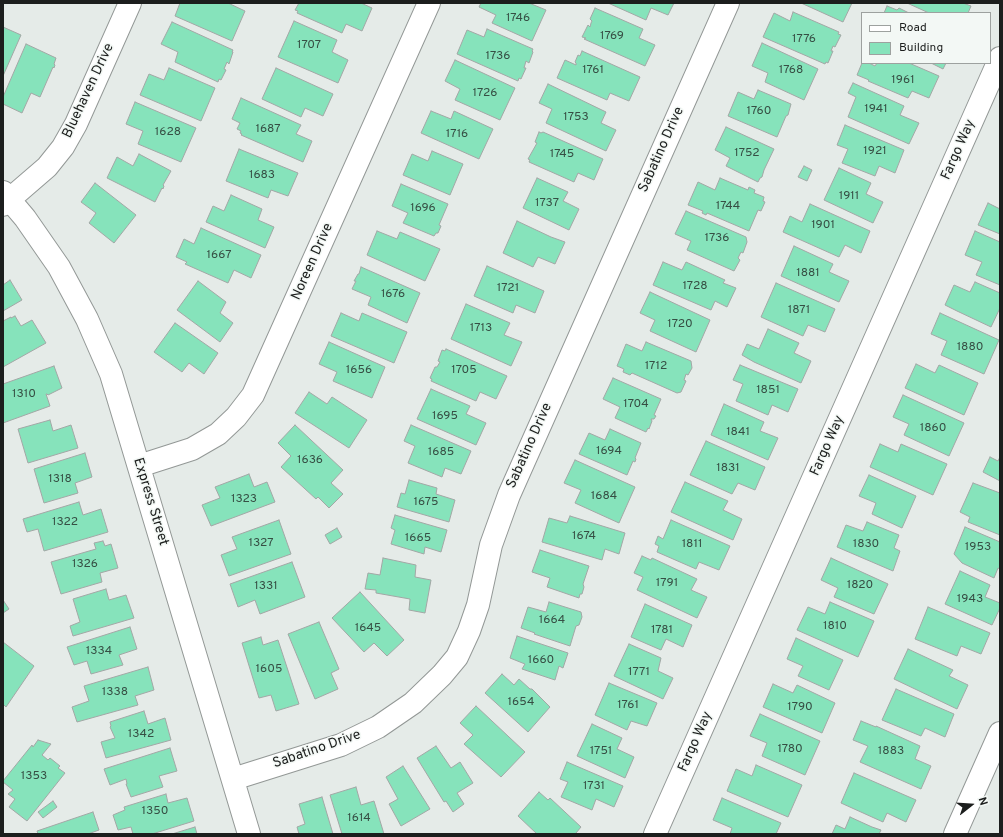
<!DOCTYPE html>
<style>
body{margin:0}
#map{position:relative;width:1003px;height:837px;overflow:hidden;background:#e5ebe8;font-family:Overpass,sans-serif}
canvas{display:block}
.frame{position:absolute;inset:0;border:4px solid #1c1e1d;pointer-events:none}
.legend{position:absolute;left:861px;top:12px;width:130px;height:52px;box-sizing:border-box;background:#f3f8f5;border:1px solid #9da19f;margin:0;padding:5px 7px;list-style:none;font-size:12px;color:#1c1e1d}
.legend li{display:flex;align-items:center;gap:8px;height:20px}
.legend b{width:20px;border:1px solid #9da19f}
.north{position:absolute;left:951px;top:785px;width:40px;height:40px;-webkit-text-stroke:3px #f3f8f5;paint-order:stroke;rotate:73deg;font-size:11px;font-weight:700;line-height:16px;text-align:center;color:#1c1e1d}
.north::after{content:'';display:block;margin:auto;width:14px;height:18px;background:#1c1e1d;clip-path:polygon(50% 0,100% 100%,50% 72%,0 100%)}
</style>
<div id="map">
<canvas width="1003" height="837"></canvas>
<div class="frame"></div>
<ul class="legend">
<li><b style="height:5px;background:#fff"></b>Road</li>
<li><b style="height:11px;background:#86e3bb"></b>Building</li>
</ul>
<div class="north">N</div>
</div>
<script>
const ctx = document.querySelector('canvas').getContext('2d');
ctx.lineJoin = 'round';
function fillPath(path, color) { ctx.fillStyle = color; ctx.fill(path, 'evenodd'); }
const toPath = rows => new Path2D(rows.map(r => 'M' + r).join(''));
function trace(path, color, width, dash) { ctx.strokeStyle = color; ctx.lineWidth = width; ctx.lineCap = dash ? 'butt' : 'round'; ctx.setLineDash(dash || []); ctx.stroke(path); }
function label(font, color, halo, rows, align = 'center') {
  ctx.font = font + ' Overpass,sans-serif'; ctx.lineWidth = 3; ctx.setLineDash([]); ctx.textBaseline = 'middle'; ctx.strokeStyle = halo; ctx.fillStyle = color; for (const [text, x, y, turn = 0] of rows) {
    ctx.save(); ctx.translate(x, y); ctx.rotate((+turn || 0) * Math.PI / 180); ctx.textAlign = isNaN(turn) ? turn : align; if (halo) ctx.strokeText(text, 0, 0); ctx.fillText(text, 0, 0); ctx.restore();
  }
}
const building = toPath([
 [180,3,228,3,245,11,232,41,175,16,180,3],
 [299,3,361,3,372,8,362,31,346,24,342,33,297,13,298,11,295,10,299,3],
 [481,3,529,3,546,10,532,41,492,23,496,15,479,7,481,3],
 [608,3,674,3,668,15,651,8,646,20,608,3],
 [801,3,852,3,843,22,801,3],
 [907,3,963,3,971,6,968,13,929,13,907,3],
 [887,6,897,10,899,8,909,13,884,13,887,6],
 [595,8,643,29,639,38,655,45,645,66,584,39,586,38,582,37,588,25,590,27,591,23,592,21,590,19,595,8],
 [793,12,839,32,838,34,841,35,835,47,833,46,831,51,833,51,828,63,826,62,825,64,763,37,774,13,790,21,793,12],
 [294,21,337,40,332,52,348,60,338,83,278,57,294,21],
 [172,22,233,50,232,52,233,52,229,64,227,62,224,69,226,70,221,80,219,79,218,82,175,62,178,52,161,44,172,22],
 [3,27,21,35,3,76,3,27],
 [487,29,533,49,532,51,533,52,529,63,526,61,524,68,526,68,521,79,519,78,518,81,457,54,467,30,484,37,487,29],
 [762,43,818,69,804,100,765,82,768,73,752,66,762,43],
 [26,44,56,58,54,64,55,65,54,68,53,67,40,97,31,93,22,113,3,104,3,97,26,44],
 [582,51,640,77,629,101,610,93,607,100,557,78,565,60,576,65,576,63,575,62,578,55,580,56,582,51],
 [455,60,515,88,500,120,455,100,460,89,445,81,455,60],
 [862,63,869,63,875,66,877,63,909,63,939,76,929,98,912,91,908,98,868,81,869,80,857,75,862,63],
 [931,63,946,63,943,69,931,63],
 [169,68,215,88,201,121,140,95,149,74,164,80,169,68],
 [276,68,333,94,323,116,305,108,301,117,262,99,276,68],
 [853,83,904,106,900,115,919,123,909,144,848,117,856,97,848,93,853,83],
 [548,84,606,112,601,123,616,130,606,151,546,123,552,109,539,103,548,84],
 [758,90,791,104,788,115,786,116,777,137,728,116,738,92,754,99,758,90],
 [241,98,301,125,296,134,312,141,303,162,241,135,242,134,240,133,241,131,237,129,240,123,232,119,241,98],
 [135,102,196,128,181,162,138,144,143,131,126,124,135,102],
 [431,111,451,119,454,111,493,129,479,159,421,133,431,111],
 [845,125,904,150,895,173,879,166,875,176,842,163,848,149,837,145,845,125],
 [726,127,774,149,764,170,762,177,760,178,758,182,726,166,730,158,715,150,726,127],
 [539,132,541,133,543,132,603,159,594,180,578,173,574,182,529,162,530,160,528,159,537,143,535,142,539,132],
 [239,149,298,173,288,196,271,190,268,198,226,181,239,149],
 [432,151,463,164,450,195,403,175,412,154,428,161,432,151],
 [139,154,171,171,163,185,164,186,163,189,162,188,155,202,107,178,117,157,133,166,139,154],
 [804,166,812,170,807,181,798,177,804,166],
 [839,168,871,183,866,194,883,202,873,223,824,200,839,168],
 [537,178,568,192,563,201,579,209,569,230,523,208,537,178],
 [720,178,748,190,749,187,755,190,754,193,764,197,763,201,765,202,761,211,758,210,749,231,707,213,706,215,702,213,703,211,688,205,698,182,715,190,720,178],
 [95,183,136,215,114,243,89,223,96,213,81,202,95,183],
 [401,184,448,204,439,225,441,226,438,233,436,233,434,236,403,223,408,213,392,206,401,184],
 [231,195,262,209,258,220,274,227,265,248,206,222,213,206,224,211,231,195],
 [988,203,1000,209,1000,234,978,225,988,203],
 [810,204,870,231,861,253,845,245,839,257,783,232,790,216,802,222,810,204],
 [686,211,746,237,747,242,743,253,741,252,738,258,740,260,734,271,687,250,691,241,675,234,686,211],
 [517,221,551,237,565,242,555,264,538,257,533,267,503,253,517,221],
 [201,228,261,255,251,278,234,270,228,283,185,264,187,262,176,257,184,239,194,244,201,228],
 [377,231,397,239,400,232,440,249,425,281,367,255,377,231],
 [975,231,1000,242,1000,285,976,275,982,262,965,255,975,231],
 [794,246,833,264,829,272,849,281,839,302,781,276,794,246],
 [663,262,682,270,686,262,725,280,723,283,736,288,727,307,715,301,711,310,653,285,663,262],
 [487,266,544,291,535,313,516,305,513,313,474,296,487,266],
 [361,267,420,293,407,323,368,305,371,297,352,289,356,281,354,281,358,274,359,274,361,267],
 [10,280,22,300,3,311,3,285,10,280],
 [198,281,226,302,220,313,233,323,220,342,177,310,198,281],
 [975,282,1000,293,1000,308,991,327,957,311,945,305,954,285,970,292,975,282],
 [776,283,835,309,825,332,808,325,803,336,761,317,776,283],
 [650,292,710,320,696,352,650,331,655,320,640,313,650,292],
 [466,304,510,323,504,335,522,342,511,366,451,339,466,304],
 [341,313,359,321,362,313,407,332,394,363,331,336,341,313],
 [940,313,999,340,984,374,941,355,947,341,931,334,940,313],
 [15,316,21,326,32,320,46,343,3,367,3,321,11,317,11,318,15,316],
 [175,323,218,353,204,374,189,363,182,372,154,352,175,323],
 [768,329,799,343,794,353,811,361,801,383,754,362,742,355,747,344,759,349,768,329],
 [329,342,385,367,372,398,333,381,337,372,319,364,329,342],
 [646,342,691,361,692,368,688,375,686,374,684,380,686,381,681,392,677,393,632,373,630,375,623,372,624,369,617,366,626,344,642,351,646,342],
 [446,349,507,376,496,399,480,392,476,401,431,381,432,379,430,378,435,367,437,367,440,362,438,361,442,350,445,351,446,349],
 [916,364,935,373,939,365,978,383,964,415,905,388,916,364],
 [740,365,798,389,788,412,772,405,768,415,736,401,743,384,733,380,740,365],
 [54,366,62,388,48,395,47,394,46,394,50,406,3,423,3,384,54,366],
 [613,378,661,399,654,415,656,416,654,419,651,419,652,421,649,429,648,428,646,432,615,418,620,407,603,399,613,378],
 [431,389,470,406,466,414,486,423,476,445,417,419,431,389],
 [309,392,327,404,332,397,367,420,349,448,295,413,309,392],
 [903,395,964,423,949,456,904,435,909,424,893,417,903,395],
 [724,404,764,422,760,431,778,438,768,460,711,435,724,404],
 [50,420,53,431,71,425,78,448,28,463,18,429,50,420],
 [295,425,343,470,331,483,343,494,329,508,318,497,316,499,281,467,291,456,278,443,295,425],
 [411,425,471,451,461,474,445,468,442,477,408,463,415,446,404,441,411,425],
 [610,429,641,443,635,458,636,459,635,462,633,461,627,475,579,454,589,433,605,440,610,429],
 [706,441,765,467,755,490,738,483,732,494,690,475,706,441],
 [880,444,898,452,901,444,947,464,933,495,870,467,880,444],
 [85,453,92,477,75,483,78,493,44,503,34,469,85,453],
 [990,457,998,461,1000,457,1000,481,983,472,990,457],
 [575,460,635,487,619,523,575,503,581,490,564,483,575,460],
 [249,474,254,487,267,482,275,502,211,526,202,505,220,498,215,487,249,474],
 [869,475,916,496,902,528,872,514,876,503,859,496,869,475],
 [409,480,437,488,436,494,455,500,449,522,397,507,401,493,405,494,409,480],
 [685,482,728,501,723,510,742,519,733,540,671,512,685,482],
 [973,483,1000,493,1000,535,968,522,970,517,960,512,973,483],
 [79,502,83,515,101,509,108,532,44,551,38,529,27,532,23,519,79,502],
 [395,515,447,530,441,552,425,547,424,554,391,544,395,530,391,528,395,515],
 [570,516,625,533,619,554,605,549,602,560,542,542,549,518,567,523,570,516],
 [279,520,291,554,229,576,221,555,237,549,232,537,279,520],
 [671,520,730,546,719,570,699,562,696,569,657,552,659,546,655,544,658,536,663,539,671,520],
 [867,522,899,535,894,548,900,551,893,571,837,547,846,525,863,531,867,522],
 [965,527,1000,542,1000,569,998,568,994,578,962,563,954,554,965,527],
 [337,528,342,537,330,544,325,535,337,528],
 [103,541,105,546,111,544,118,568,100,573,102,582,61,594,51,562,96,549,94,543,103,541],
 [540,550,589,566,583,584,584,587,582,594,580,594,579,598,547,587,550,578,532,572,540,550],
 [642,556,651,560,652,558,697,579,691,590,707,597,697,618,637,590,643,577,634,573,642,556],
 [383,558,416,565,415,577,431,580,425,613,409,610,410,599,376,593,376,590,365,589,368,573,380,575,383,558],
 [831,558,888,584,874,614,834,597,838,588,821,580,831,558],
 [292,562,305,597,260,614,255,600,238,607,230,584,292,562],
 [960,571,990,585,985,597,1000,603,1000,608,992,625,945,604,960,571],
 [106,589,109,600,126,595,134,618,73,636,70,626,80,622,73,599,106,589],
 [360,592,404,640,387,656,374,643,364,652,332,618,360,592],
 [3,600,9,609,3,613,3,600],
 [549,602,581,612,582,617,579,625,576,626,570,646,534,634,535,633,521,628,528,607,546,612,549,602],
 [830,602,874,621,858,657,797,630,808,607,825,614,830,602],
 [645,604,692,625,683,647,666,639,661,650,631,637,645,604],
 [928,607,990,633,981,654,961,646,957,656,915,639,928,607],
 [319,622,339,669,331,673,338,689,315,699,288,634,319,622],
 [130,627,137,649,119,655,123,665,91,674,87,661,74,665,67,647,130,627],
 [517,636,568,653,563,668,559,666,555,680,522,669,525,664,510,658,517,636],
 [261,637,263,645,278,640,299,704,276,711,271,695,259,698,242,643,261,637],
 [796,638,843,660,829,690,798,676,803,666,787,659,796,638],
 [3,642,34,666,6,707,3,704,3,642],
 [629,644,661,658,658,671,673,678,663,699,614,676,629,644],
 [908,649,953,670,949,676,968,685,957,709,894,679,908,649],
 [148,667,154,690,135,696,138,705,77,722,72,707,89,701,84,686,148,667],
 [502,674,514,685,519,679,530,689,532,689,550,707,528,732,485,693,502,674],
 [609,683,657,703,647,726,631,721,627,730,595,715,609,683],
 [773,684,793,693,797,685,835,703,822,733,763,707,773,684],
 [896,689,954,714,945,737,925,728,921,736,882,720,896,689],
 [476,706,525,752,501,777,464,744,473,735,460,723,476,706],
 [144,711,148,724,165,718,171,740,106,758,101,742,115,738,110,727,111,726,110,722,144,711],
 [760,714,820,741,805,775,762,756,767,743,750,736,760,714],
 [861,721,876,727,876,726,920,746,915,759,931,766,921,789,860,762,868,746,853,740,861,721],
 [592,724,622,738,617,749,634,757,625,778,577,756,592,724],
 [38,740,51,744,42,755,48,760,50,758,60,766,58,768,65,773,27,821,9,807,15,799,8,794,13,790,3,782,3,781,32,745,33,747,38,740],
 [436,746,451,768,460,762,473,783,457,793,464,804,453,812,446,801,444,802,417,758,436,746],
 [170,748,177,771,159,776,163,787,131,797,126,784,127,784,126,779,110,785,104,769,170,748],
 [567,762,623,786,614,807,596,799,592,810,561,797,568,782,560,779,567,762],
 [756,765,802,785,788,817,727,791,736,769,752,776,756,765],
 [403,766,430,809,401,826,389,804,398,799,386,777,403,766],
 [854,773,916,800,906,822,887,813,883,822,841,803,854,773],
 [356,787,361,805,374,801,384,834,342,834,330,795,356,787],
 [539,792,548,800,550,798,581,827,576,833,577,834,537,834,518,816,539,792],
 [166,794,168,803,187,798,194,821,152,834,133,834,131,827,118,830,113,815,125,810,124,807,166,794],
 [322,797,333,834,299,834,297,827,305,824,299,804,322,797],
 [722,798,781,823,776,834,730,834,732,828,713,820,722,798],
 [53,801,57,807,43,818,38,812,53,801],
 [93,812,99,830,88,834,38,834,37,831,93,812],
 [850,817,872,827,881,830,879,834,832,834,836,825,845,829,850,817],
 [195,827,197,834,172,834,195,827]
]);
fillPath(building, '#86e3bb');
trace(building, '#a2a7a5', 1);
const minor = toPath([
 [3,192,25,218,59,267,87,319,111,374,249,834],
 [3,205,47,167,63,147,76,124,130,3],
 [139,466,192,449,218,434,236,417,253,395,429,3],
 [233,779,341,745,378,727,413,703,442,675,457,657,469,631,478,605,491,545,509,495,728,3],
 [655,834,1000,58],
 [955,834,1000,733]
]);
trace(minor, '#939896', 24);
trace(minor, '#fff', 22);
label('12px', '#364f44', null, [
 ["1746",518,19],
 ["1769",612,37],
 ["1776",804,40],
 ["1707",309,46],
 ["1736",498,57],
 ["1761",593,71],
 ["1768",791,71],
 ["1961",903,81],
 ["1726",485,94],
 ["1941",876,110],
 ["1760",759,112],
 ["1753",576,118],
 ["1687",268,130],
 ["1628",168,133],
 ["1716",457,135],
 ["1921",875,152],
 ["1752",747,154],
 ["1745",562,155],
 ["1683",262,176],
 ["1911",849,197],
 ["1737",547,204],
 ["1744",728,207],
 ["1696",423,209],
 ["1901",823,226],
 ["1736",717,239],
 ["1667",219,256],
 ["1881",808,274],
 ["1728",695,287],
 ["1721",508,289],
 ["1676",393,295],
 ["1871",799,311],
 ["1720",680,325],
 ["1713",481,329],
 ["1880",970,348],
 ["1712",656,367],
 ["1656",359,371],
 ["1705",464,371],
 ["1851",768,391],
 ["1310",24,395],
 ["1704",636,405],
 ["1695",445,417],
 ["1860",933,429],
 ["1841",738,433],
 ["1694",609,452],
 ["1685",441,453],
 ["1636",310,461],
 ["1831",728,469],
 ["1318",60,480],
 ["1684",604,497],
 ["1323",244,500],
 ["1675",426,503],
 ["1322",65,523],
 ["1674",584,537],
 ["1665",418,539],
 ["1327",261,544],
 ["1811",692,545],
 ["1830",866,545],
 ["1953",978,548],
 ["1326",85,565],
 ["1791",667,584],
 ["1820",860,586],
 ["1331",266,587],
 ["1943",970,600],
 ["1664",552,621],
 ["1810",835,627],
 ["1645",368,629],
 ["1781",662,631],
 ["1334",99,652],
 ["1660",541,661],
 ["1605",269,670],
 ["1771",639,673],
 ["1338",115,693],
 ["1654",521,703],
 ["1761",628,706],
 ["1790",800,708],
 ["1342",141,735],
 ["1780",790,750],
 ["1751",601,752],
 ["1883",891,752],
 ["1353",34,777],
 ["1731",594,787],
 ["1350",155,812],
 ["1614",359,819]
]);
label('14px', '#1c1e1d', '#f3f8f5', [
 ["Bluehaven Drive",89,91,-65],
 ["Sabatino Drive",662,150,-66],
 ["Fargo Way",959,150,-66],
 ["Noreen Drive",313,262,-66],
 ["Sabatino Drive",530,446,-66],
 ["Fargo Way",828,446,-66],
 ["Express Street",150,502,73],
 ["Fargo Way",696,742,-66],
 ["Sabatino Drive",317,750,-19]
]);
</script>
